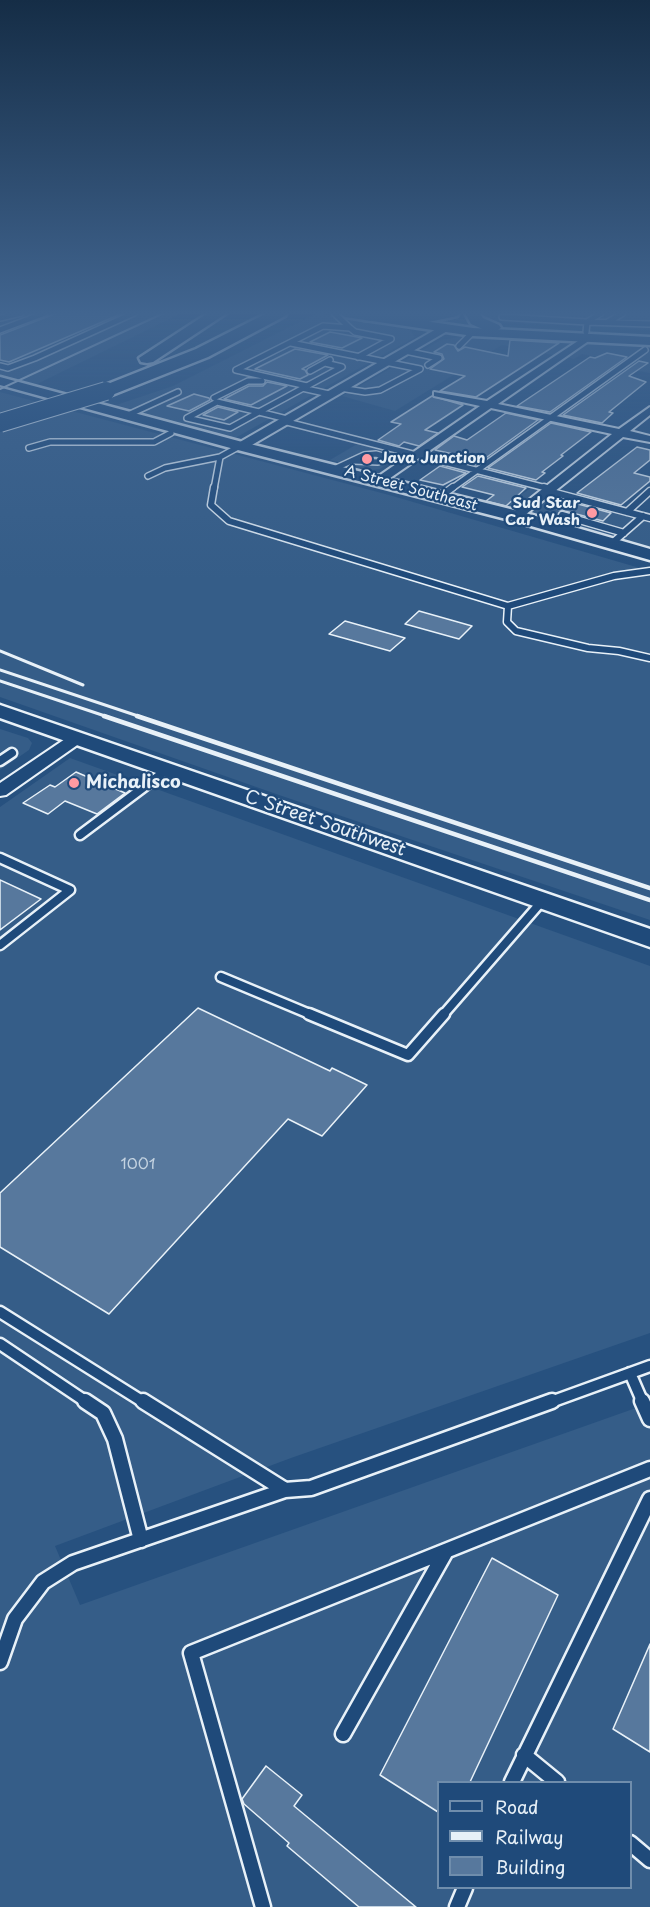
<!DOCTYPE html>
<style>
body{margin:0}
#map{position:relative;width:650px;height:1907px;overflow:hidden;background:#27517f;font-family:"Playpen Sans",sans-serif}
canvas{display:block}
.legend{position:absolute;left:437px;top:1781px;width:195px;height:108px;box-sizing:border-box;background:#1f4a7a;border:2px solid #6f8dac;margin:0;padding:8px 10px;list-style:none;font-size:18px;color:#e8f1f8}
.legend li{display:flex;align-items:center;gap:12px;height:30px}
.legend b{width:30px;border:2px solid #6f8dac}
</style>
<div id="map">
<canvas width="650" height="1907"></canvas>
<ul class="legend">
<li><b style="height:8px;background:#1f4a7a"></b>Road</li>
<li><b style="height:8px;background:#e8f1f8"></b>Railway</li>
<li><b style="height:16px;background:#57789d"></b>Building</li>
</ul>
</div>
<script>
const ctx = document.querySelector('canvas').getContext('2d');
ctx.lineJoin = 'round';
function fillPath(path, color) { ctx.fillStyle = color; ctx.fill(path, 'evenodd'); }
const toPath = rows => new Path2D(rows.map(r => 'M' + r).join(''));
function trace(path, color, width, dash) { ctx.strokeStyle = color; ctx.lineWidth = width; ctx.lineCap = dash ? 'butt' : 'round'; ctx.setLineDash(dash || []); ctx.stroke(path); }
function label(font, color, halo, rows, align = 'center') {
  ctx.font = font + ' "Playpen Sans",sans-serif'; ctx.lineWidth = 4.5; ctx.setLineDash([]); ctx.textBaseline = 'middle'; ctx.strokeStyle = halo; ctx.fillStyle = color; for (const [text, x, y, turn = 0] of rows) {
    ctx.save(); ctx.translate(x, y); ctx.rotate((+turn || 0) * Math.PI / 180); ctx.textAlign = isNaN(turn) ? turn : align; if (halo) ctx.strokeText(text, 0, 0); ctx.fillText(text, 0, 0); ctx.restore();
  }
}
fillPath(toPath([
 [0,313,182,313,37,384,0,376],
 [317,313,410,330,415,337,237,437,223,437,110,407,173,386],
 [484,313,650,313,650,330,505,323,484,317],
 [459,337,650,344,650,373,617,367,623,362,582,354,574,359,502,345,395,411,342,396,441,340],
 [0,392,389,495,650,571,650,920,279,795,0,697],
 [364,440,407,450,380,469,372,470,330,460],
 [535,485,650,513,650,549,505,506],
 [0,729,28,738,32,743,29,750,0,770],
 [70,758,650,966,650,1333,291,1458,55,1546,80,1605,650,1403,650,1907,0,1907,0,807],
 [438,1782,630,1782,630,1888,438,1888]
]), '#355d88');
const building = toPath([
 [57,313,123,313,9,362,0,360,0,335,57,313],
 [330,332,352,336,362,338,342,348,310,342,330,332],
 [510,340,559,343,476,397,440,391,465,376,430,369,444,359,442,354,434,352,447,344,454,345,458,351,465,347,508,356,510,340],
 [295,349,328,355,302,369,305,370,308,375,300,379,255,369,295,349],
 [607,353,627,357,550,412,517,406,590,357,595,358,607,353],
 [639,361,648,363,629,376,646,382,609,412,613,413,602,423,563,415,639,361],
 [267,382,287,386,251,405,224,399,249,386,263,386,267,382],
 [194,394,209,398,210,400,189,411,167,406,194,394],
 [432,396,463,405,425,430,438,433,419,446,404,442,399,446,378,440,401,424,391,422,432,396],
 [218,407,238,412,224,420,203,415,218,407],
 [506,413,538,420,476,465,447,458,453,454,435,450,454,436,467,440,506,413],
 [551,423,591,432,561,455,563,456,542,472,545,473,536,480,488,468,551,423],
 [637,447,650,450,650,460,634,473,650,477,650,481,621,505,577,493,637,447],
 [440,466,466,473,443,485,420,480,440,466],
 [478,476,526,488,506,506,486,501,494,495,462,487,478,476],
 [567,501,611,513,603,521,557,509,567,501],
 [419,611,472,626,459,639,405,624,419,611],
 [345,621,405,638,390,651,329,634,345,621],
 [76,772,125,793,97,814,65,801,48,814,23,803,50,785,55,787,76,772],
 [0,880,41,899,0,930,0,880],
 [198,1008,330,1071,332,1068,367,1085,322,1136,288,1119,109,1314,0,1247,0,1193,198,1008],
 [492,1558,558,1595,470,1782,438,1782,438,1812,380,1775,492,1558],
 [650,1644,650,1752,613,1729,650,1644],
 [266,1766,302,1795,294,1806,416,1907,359,1907,287,1846,289,1843,244,1804,242,1799,266,1766]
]);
fillPath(building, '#57789d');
trace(building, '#e8f1f8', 1.5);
const serviceFar4 = toPath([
 [334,313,350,328],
 [502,317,587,322,586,332],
 [0,318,21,313],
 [587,322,650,324],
 [587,322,601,313],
 [608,322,623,313],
 [0,330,45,313],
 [291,343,420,369,380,390,365,392,340,388],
 [459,346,473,332],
 [405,351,439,358,428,365],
 [0,366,8,368,35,358,134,313],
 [310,371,330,360],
 [307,386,236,370,323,326,350,328,355,332,391,339,358,357],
 [302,388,329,394],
 [214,398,248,381,262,381],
 [217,402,259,412,230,428,187,418,217,402],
 [259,412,287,419],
 [259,412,342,367,325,363],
 [128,415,178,392],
 [283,421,550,489],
 [29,448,50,442,154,442,171,433],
 [354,461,378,462,382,456],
 [334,469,364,455,376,454,405,462],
 [148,476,165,468,220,457,240,446],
 [214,489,220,457],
 [451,489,645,350]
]);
const serviceFar3 = toPath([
 [214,487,211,505,229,521,508,606,614,576,650,571],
 [544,487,550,489],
 [548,491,650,518],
 [441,496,453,487],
 [627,512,650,491],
 [562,515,624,533],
 [611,544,643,516],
 [508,606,507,622,516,631,588,648,619,651,650,658]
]);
const serviceFar2 = toPath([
 [0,761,12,753],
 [80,835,168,769],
 [0,858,70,890,0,945],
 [221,977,312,1015],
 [443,1015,543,900]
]);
const serviceFar1 = toPath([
 [309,1014,408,1055,444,1014],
 [0,1312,145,1403],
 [0,1344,88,1403],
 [630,1373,643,1403],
 [548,1403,650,1366]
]);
const service = toPath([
 [85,1401,103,1413,115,1439,141,1540],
 [143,1401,285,1490,311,1488,552,1401],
 [642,1401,650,1419],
 [0,1662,15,1619,43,1582,73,1563,285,1490],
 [343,1734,446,1551],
 [524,1755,557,1782],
 [512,1782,650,1499],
 [630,1843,650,1860],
 [263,1907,191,1653,650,1469],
 [457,1907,465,1888]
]);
const minor = toPath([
 [587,335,590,336,590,340,498,404,619,429,650,407,650,415,630,431,650,436,650,442,623,437,520,519,516,520,512,519,510,516,512,513,612,434,491,408,383,483,375,483,373,480,480,406,434,396,434,392,487,401,587,335],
 [77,733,83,735,85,738,83,741,6,795,0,796,0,783,71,735,77,733]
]);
const tertiary = toPath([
 [445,324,449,326,449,330,245,449,240,450,233,446,445,324]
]);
const secondary = toPath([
 [339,313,369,313,473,328,650,337,650,345,473,336,345,317,339,313],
 [0,377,246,443,522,512,650,549,650,560,510,520,234,449,0,385,0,377],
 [0,705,650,929,650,947,0,718,0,705]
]);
const motorway = toPath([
 [208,313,227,313,153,362,147,363,141,362,139,358,208,313],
 [267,313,287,313,285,316,208,357,112,395,106,396,100,395,97,391,100,387,196,349,267,313],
 [368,313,419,314,459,313,457,316,419,324,364,320,362,317,368,313],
 [465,313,479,313,483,318,499,325,501,328,493,333,487,331,471,324,465,313]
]);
trace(serviceFar4, '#e8f1f8', 8);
trace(serviceFar3, '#e8f1f8', 9);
trace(serviceFar2, '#e8f1f8', 13);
trace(serviceFar1, '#e8f1f8', 15);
trace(service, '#e8f1f8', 19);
trace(minor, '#e8f1f8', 4);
trace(tertiary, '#e8f1f8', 4);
trace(secondary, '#e8f1f8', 5);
trace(motorway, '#e8f1f8', 5);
trace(serviceFar4, '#1f4a7a', 5);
trace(serviceFar3, '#1f4a7a', 6);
trace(serviceFar2, '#1f4a7a', 8);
trace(serviceFar1, '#1f4a7a', 10);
trace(service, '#1f4a7a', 14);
fillPath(minor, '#1f4a7a');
fillPath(tertiary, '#1f4a7a');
fillPath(secondary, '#1f4a7a');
fillPath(motorway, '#1f4a7a');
trace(toPath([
 [0,389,164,313]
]), '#e8f1f8', 2);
trace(toPath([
 [0,651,83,685],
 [0,670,141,717],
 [0,681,108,717]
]), '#e8f1f8', 3);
trace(toPath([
 [104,716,650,900],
 [137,716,650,888]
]), '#e8f1f8', 4.5);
const motorwayBridge = toPath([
 [0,423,106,391]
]);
trace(motorwayBridge, '#e8f1f8', 20, []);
trace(motorwayBridge, '#1f4a7a', 18);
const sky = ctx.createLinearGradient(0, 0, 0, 580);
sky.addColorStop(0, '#152d46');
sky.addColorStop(0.54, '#416590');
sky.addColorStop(1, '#41659000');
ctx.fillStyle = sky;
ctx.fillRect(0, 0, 650, 580);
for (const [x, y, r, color] of [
 [367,459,6,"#ff9aa2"],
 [592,513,6,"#ff9aa2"],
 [74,783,6,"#ff9aa2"]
]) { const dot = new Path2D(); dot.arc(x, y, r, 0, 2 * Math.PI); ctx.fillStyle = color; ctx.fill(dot); trace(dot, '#1f4a7a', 2); }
label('bold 15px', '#e8f1f8', '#1f4a7a', [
 ["Java Junction",379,459],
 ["Sud Star",580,504,"right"],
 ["Car Wash",580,521,"right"]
], 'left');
label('15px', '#e8f1f8', '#1f4a7a', [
 ["A Street Southeast",411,489,15]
]);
label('15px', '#c4d3e1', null, [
 ["1001",138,1165]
]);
label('bold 18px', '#e8f1f8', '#1f4a7a', [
 ["Michalisco",86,783]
], 'left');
label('18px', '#e8f1f8', '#1f4a7a', [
 ["C Street Southwest",325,824,19]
]);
</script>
